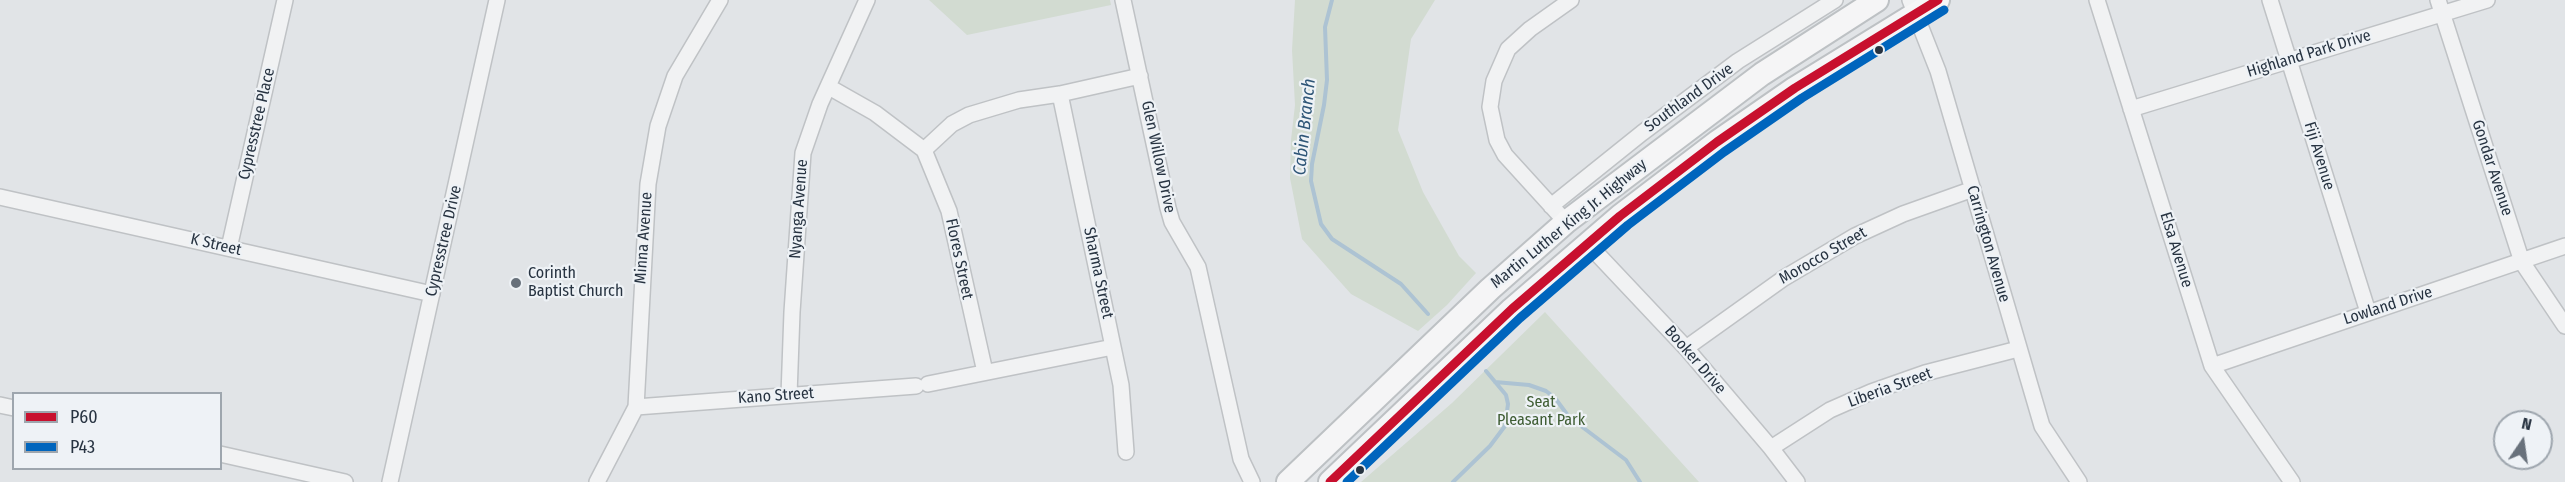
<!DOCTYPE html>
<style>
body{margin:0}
#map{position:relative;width:2565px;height:482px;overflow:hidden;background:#e1e4e7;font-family:"Fira Sans Condensed",sans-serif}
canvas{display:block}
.legend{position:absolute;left:12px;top:392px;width:210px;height:78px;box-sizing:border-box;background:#eef2f6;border:2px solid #9ea6ae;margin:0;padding:8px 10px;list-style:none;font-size:18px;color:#273341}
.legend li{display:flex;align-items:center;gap:12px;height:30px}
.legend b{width:30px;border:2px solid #9ea6ae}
.north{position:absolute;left:2493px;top:410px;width:60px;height:60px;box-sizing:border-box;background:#eef2f6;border:2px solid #9ea6ae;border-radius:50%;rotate:13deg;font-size:16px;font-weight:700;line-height:24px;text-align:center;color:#273341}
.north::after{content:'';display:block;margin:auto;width:21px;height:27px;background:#68717b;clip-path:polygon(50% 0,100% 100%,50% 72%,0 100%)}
</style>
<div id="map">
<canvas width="2565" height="482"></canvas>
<ul class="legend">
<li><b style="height:8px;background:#c8102e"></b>P60</li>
<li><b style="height:8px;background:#0065bd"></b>P43</li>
</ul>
<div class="north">N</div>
</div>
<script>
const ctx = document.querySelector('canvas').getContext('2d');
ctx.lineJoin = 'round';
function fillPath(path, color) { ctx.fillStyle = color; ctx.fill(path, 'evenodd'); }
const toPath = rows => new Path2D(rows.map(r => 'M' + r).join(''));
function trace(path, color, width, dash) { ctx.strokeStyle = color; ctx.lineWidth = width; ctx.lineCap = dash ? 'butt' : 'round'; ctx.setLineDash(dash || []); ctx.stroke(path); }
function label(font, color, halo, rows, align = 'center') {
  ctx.font = font + ' "Fira Sans Condensed",sans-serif'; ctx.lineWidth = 4.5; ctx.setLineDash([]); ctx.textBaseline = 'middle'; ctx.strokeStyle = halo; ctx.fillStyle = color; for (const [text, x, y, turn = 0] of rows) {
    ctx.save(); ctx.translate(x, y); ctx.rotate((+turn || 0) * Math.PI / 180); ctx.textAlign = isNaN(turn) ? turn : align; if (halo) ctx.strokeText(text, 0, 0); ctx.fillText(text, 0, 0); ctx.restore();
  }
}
fillPath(toPath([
 [929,0,1110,0,1111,5,967,35],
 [1295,0,1435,0,1411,39,1398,130,1423,192,1459,256,1476,273,1447,305,1418,331,1351,294,1302,239,1290,178,1291,140,1295,105,1292,50],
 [1545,312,1699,482,1361,482,1452,403]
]), '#d2dbd1');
trace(toPath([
 [1332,0,1325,27,1327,80,1324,105,1312,164,1311,181,1321,224,1332,239,1401,284,1428,314],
 [1495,382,1529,385,1546,391,1555,398,1569,417,1626,460,1640,482],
 [1453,482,1490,446,1505,426,1508,404,1506,395,1486,371]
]), '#adc3d3', 4);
const minor = toPath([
 [1123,0,1168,208,1172,222,1198,267,1241,459,1252,482],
 [1910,0,1938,71,2042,426,2079,482],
 [2097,0,2212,366,2292,482],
 [2270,0,2368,312],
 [2438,0,2522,262,2565,326],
 [829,87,875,113,924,150,949,211,985,372],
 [1060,94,1121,385,1126,452],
 [2131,109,2487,0],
 [924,150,952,124,969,115,1019,100,1060,94,1140,76],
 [0,197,432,294],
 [1551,206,1642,133,1738,61,1835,0],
 [1566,222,1505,155,1497,140,1490,107,1494,81,1508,49,1530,29,1571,0],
 [1587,243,1686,348,1771,448,1797,482],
 [229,248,285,0],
 [1686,348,1784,278,1855,236,1903,214,1973,189],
 [2212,366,2565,246],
 [928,384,1113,347],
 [789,395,792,312,803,153,820,104,867,0],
 [0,405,14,408],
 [636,407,916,386],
 [1771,448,1830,410,1871,392,1925,373,2018,349],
 [220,454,345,482],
 [390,482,497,0],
 [597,482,636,407,648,184,658,126,675,76,720,0]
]);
const primary = toPath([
 [1288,482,1490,289,1566,222,1762,74,1877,0],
 [1330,482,1512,309,1620,216,1717,142,1795,88,1938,0]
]);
trace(minor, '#bfc2c5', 18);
trace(primary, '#bdc1c4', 26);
trace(minor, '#f1f2f3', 15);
trace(primary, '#f5f5f6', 22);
trace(toPath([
 [1330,482,1512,309,1620,216,1717,142,1795,88,1938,0]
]), '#c8102e', 9);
trace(toPath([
 [1347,482,1520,318,1628,225,1724,152,1802,98,1944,10]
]), '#0065bd', 9);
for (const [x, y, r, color] of [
 [1879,50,5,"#273341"],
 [516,283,6,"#68717b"],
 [1360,470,5,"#273341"]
]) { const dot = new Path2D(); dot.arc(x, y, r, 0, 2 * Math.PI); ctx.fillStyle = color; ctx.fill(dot); trace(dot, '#eef2f6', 2); }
label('16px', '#273341', '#eef2f6', [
 ["Highland Park Drive",2309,54,-17],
 ["Southland Drive",1689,98,-36],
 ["Cypresstree Place",257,124,-77],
 ["Fiji Avenue",2319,156,73],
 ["Glen Willow Drive",1158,157,78],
 ["Gondar Avenue",2492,168,72],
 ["Nyanga Avenue",799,209,-86],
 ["Martin Luther King Jr. Highway",1569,224,-39],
 ["Minna Avenue",644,238,-86],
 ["Cypresstree Drive",444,241,-77],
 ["Carrington Avenue",1988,244,74],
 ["K Street",216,245,13],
 ["Elsa Avenue",2176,250,73],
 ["Morocco Street",1823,256,-30],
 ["Flores Street",959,259,78],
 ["Sharma Street",1098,273,78],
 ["Lowland Drive",2388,306,-18],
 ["Booker Drive",1695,360,49],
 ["Liberia Street",1890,388,-20],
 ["Kano Street",776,396,-4]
]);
label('16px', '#273341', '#eef2f6', [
 ["Corinth",528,274],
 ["Baptist Church",528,292]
], 'left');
label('16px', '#3f5d33', '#eef2f6', [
 ["Seat",1541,403],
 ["Pleasant Park",1541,421]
]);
label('italic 18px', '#2f5677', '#eef2f6', [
 ["Cabin Branch",1305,127,-84]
]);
</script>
